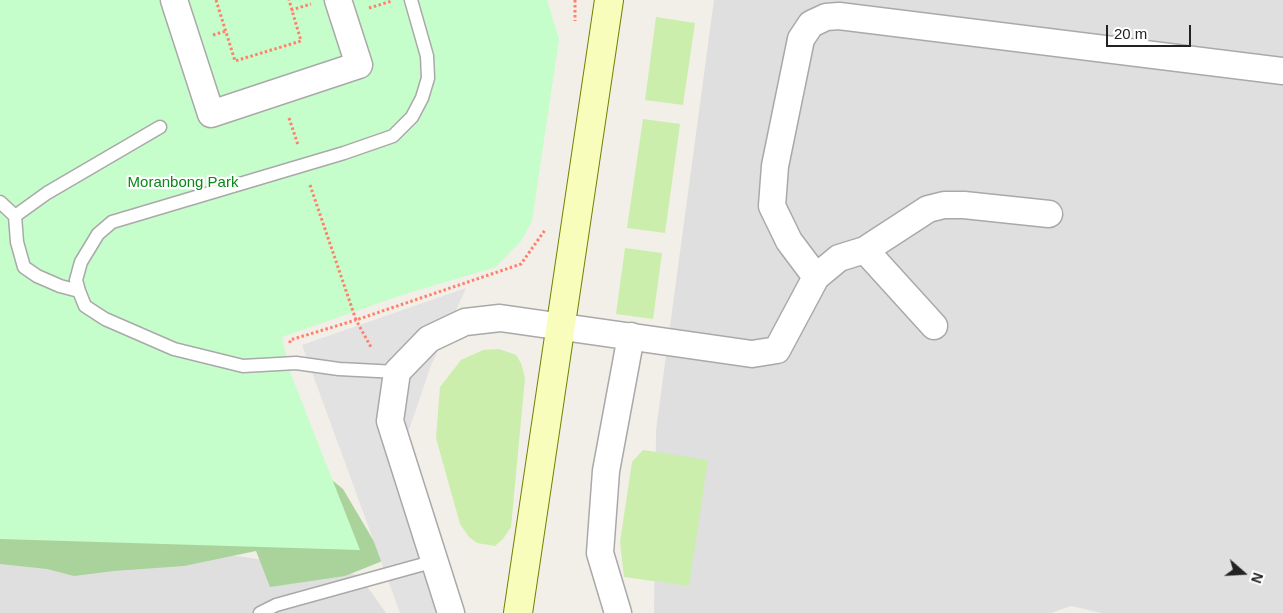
<!DOCTYPE html>
<style>
body{margin:0}
#map{position:relative;width:1283px;height:613px;overflow:hidden;background:#f2efe8;font-family:Helvetica,sans-serif}
canvas{display:block}
.north{position:absolute;left:1218px;top:548px;width:50px;height:50px;-webkit-text-stroke:4px #fff;paint-order:stroke;rotate:109deg;font-size:14px;font-weight:700;line-height:20px;text-align:center;color:#222}
.north::after{content:'';display:block;margin:auto;width:18px;height:22px;background:#222;clip-path:polygon(50% 0,100% 100%,50% 72%,0 100%)}
.scale{position:absolute;left:1106px;top:25px;width:85px;height:22px;box-sizing:border-box;border:2px solid #222;border-top:0;padding-left:6px;font-size:15px;line-height:18px;white-space:nowrap;color:#222;-webkit-text-stroke:4px #fff;paint-order:stroke}
</style>
<div id="map">
<canvas width="1283" height="613"></canvas>
<div class="north">N</div>
<div class="scale">20 m</div>
</div>
<script>
const ctx = document.querySelector('canvas').getContext('2d');
ctx.lineJoin = 'round';
function fillPath(path, color) { ctx.fillStyle = color; ctx.fill(path, 'evenodd'); }
const toPath = rows => new Path2D(rows.map(r => 'M' + r).join(''));
function trace(path, color, width, dash) { ctx.strokeStyle = color; ctx.lineWidth = width; ctx.lineCap = dash ? 'butt' : 'round'; ctx.setLineDash(dash || []); ctx.stroke(path); }
function label(font, color, halo, rows, align = 'center') {
  ctx.font = font + ' Helvetica,sans-serif'; ctx.lineWidth = 4.5; ctx.setLineDash([]); ctx.textBaseline = 'middle'; ctx.strokeStyle = halo; ctx.fillStyle = color; for (const [text, x, y, turn = 0] of rows) {
    ctx.save(); ctx.translate(x, y); ctx.rotate((+turn || 0) * Math.PI / 180); ctx.textAlign = isNaN(turn) ? turn : align; if (halo) ctx.strokeText(text, 0, 0); ctx.fillText(text, 0, 0); ctx.restore();
  }
}
fillPath(toPath([
 [714,0,1283,0,1283,613,1101,613,1071,606,1051,613,654,613,656,430],
 [0,550,231,555,359,575,386,613,0,613]
]), '#e0dfdf');
fillPath(toPath([
 [656,17,695,23,683,105,645,100],
 [643,119,680,124,665,233,627,228],
 [625,248,662,253,653,319,616,314],
 [499,349,516,355,521,363,525,378,511,527,503,539,495,546,477,543,469,537,460,524,436,438,440,387,461,360,483,350],
 [643,450,708,460,689,586,624,577,620,542,632,462]
]), '#cbeeac');
fillPath(toPath([
 [0,264,310,462,343,489,385,560,345,576,270,587,256,551,184,566,114,571,74,576,47,569,0,564]
]), '#aad39b');
fillPath(toPath([
 [0,0,547,0,559,39,532,221,521,241,496,267,402,295,282,337,290,372,360,550,0,539]
]), '#c5fdcb');
fillPath(toPath([
 [466,288,430,368,393,477,440,613,400,613,302,345]
]), '#e2e2e2');
const lane = toPath([
 [160,127,47,193,15,216,17,242,24,267,37,276,60,286,79,291,85,306,105,319,174,349,243,366,296,363,339,369,397,372],
 [0,202,15,216],
 [79,291,76,280,81,262,98,234,112,222,344,153,393,136,412,117,422,98,428,78,427,56,411,0],
 [260,613,276,605,435,561]
]);
const street = toPath([
 [174,0,211,114,359,65,338,0],
 [865,250,934,326],
 [816,277,789,241,772,206,775,166,801,39,811,24,826,17,839,16,1283,71],
 [451,613,390,421,397,372,429,339,465,322,500,318,752,354,777,350,816,277,839,258,865,250,928,209,944,205,964,205,1049,214],
 [618,613,600,553,606,471,631,336]
]);
const secondary = toPath([
 [518,613,609,0]
]);
trace(lane, '#a9a9a9', 15);
trace(street, '#a9a9a9', 29);
trace(secondary, '#6f8100', 30);
trace(toPath([
 [216,0,235,61,301,41,289,0],
 [575,0,575,21],
 [369,8,392,1],
 [291,10,311,4],
 [213,35,226,31],
 [289,118,298,145],
 [310,185,356,320,521,264,545,230],
 [290,343,290,340,356,320,372,349]
]), '#ff806c', 3, [2.5, 2.5]);
trace(lane, '#fff', 12);
trace(street, '#fff', 26);
trace(secondary, '#f8fdbb', 28);
label('15px', '#068915', '#fff', [
 ["Moranbong Park",183,183]
]);
</script>
